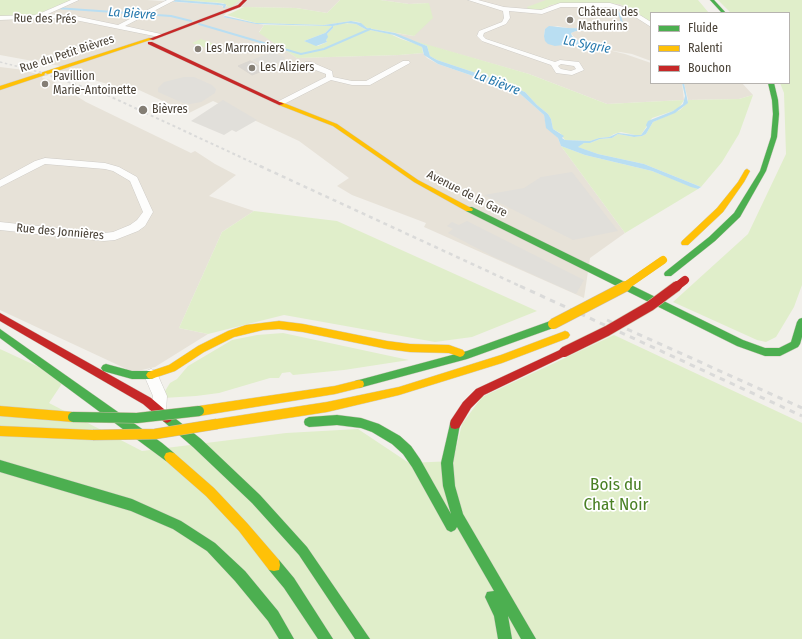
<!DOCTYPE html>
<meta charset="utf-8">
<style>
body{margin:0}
#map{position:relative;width:802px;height:639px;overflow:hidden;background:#f2f0eb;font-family:"Fira Sans Condensed",sans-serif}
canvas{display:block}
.legend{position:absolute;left:650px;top:12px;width:140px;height:72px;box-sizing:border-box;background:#fff;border:1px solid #b6b3af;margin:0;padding:5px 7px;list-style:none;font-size:12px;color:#494136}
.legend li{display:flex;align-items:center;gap:8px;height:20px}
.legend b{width:20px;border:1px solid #b6b3af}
</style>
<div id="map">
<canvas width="802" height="639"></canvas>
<ul class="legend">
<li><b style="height:5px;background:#4caf50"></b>Fluide</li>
<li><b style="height:5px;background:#ffc107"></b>Ralenti</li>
<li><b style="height:5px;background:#c62828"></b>Bouchon</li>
</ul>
</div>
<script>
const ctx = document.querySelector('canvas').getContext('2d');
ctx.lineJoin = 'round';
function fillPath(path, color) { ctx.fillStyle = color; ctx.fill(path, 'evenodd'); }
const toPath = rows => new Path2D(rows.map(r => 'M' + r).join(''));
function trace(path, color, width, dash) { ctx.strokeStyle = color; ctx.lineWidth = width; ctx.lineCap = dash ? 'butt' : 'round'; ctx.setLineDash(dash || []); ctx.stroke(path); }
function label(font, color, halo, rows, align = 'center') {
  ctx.font = font + ' "Fira Sans Condensed",sans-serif'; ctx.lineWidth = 3.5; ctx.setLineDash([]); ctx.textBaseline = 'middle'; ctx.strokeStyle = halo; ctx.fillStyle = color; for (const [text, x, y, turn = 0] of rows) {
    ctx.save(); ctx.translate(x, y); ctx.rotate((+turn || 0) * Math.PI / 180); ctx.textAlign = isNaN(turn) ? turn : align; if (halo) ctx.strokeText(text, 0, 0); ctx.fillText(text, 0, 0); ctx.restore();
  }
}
fillPath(toPath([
 [72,0,147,0,218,5,222,6,223,7,227,6,230,7,240,0,340,0,327,13,296,8,244,7,230,8,223,17,264,25,259,32,297,58,399,55,423,53,427,58,438,64,517,91,544,115,546,125,558,138,561,146,625,233,590,258,584,298,424,227,426,223,352,195,337,186,349,178,299,141,213,101,189,113,139,90,134,92,64,71,56,73,60,66,0,55,0,20,25,19],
 [380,0,546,0,544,10,550,5,568,3,620,4,651,23,651,61,632,54,608,50,625,54,651,63,651,83,682,83,684,100,607,104,529,74,405,39,395,33,414,36,429,3,409,4],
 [557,26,568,28,600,29,600,31,576,31,571,33,578,42,591,47,589,49,544,36,545,29],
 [0,67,24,70,43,76,42,78,54,81,54,82,86,102,191,153,195,151,215,164,236,175,209,196,254,211,222,232,179,328,208,334,155,367,133,372,0,310],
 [684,83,742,83,753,95,739,99,688,100]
]), '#e7e2d8');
fillPath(toPath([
 [0,0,72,0,25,19,0,20],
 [174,0,240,0,230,8,223,3],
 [340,0,380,0,409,4,429,3,433,18,414,36,367,28,359,22,351,21,324,25,256,23,227,15,244,7,296,8,327,13],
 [546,0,698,0,709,13,651,13,651,23,620,4,568,3,550,5,544,10,528,10,527,7],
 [718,0,802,0,802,285,794,307,776,337,766,342,757,340,673,302,748,234,786,154,784,93,780,83,789,83,789,13,731,13],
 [344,23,356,24,365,29,390,34,401,39,416,44,422,47,423,53,399,55,297,58,259,33,264,25,332,26,325,33,304,41,318,46,327,42,326,40,327,34,333,28,333,26],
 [201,39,222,47,212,50,192,43],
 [408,39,529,74,607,104,684,100,679,108,673,111,652,118,641,135,635,135,621,132,614,134,609,137,599,138,590,141,565,140,560,133,553,129,551,119,548,114,537,105,525,92,488,77,437,60,430,56,427,46],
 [753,95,739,134,722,162,701,187,644,164,598,154,577,147,584,143,590,143,600,139,612,138,618,134,634,137,642,136,646,134,653,122,680,110,687,103,688,100,739,99],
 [561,146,585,155,652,171,698,189,625,233],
 [254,211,337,221,537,311,472,337,435,342,284,315,208,334,179,328,222,232],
 [283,333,409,360,344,370,293,375,290,372,282,373,279,378,270,378,219,393,196,396,163,398,165,391,170,383,177,379,188,366,232,340,257,335],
 [614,335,802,423,802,639,0,639,0,349,65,379,49,403,142,451,286,433,358,429,409,463,453,461,462,424,482,397]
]), '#e0eeca');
fillPath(toPath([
 [271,52,285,57,284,60,268,68,252,60],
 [184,77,194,77,212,85,216,89,215,93,201,102,190,104,183,103,158,92,158,88,164,82],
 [223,100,257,120,236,132,232,130,224,135,191,121],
 [572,172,618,231,573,240,484,195,524,188,541,177],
 [467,221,584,280,576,294,494,257,448,233,453,229,447,226,452,222,459,225]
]), '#e1dfda');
fillPath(toPath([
 [225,16,256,23,324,25,351,21,361,23,367,28,395,33,427,46,430,56,437,60,488,77,525,92,537,105,548,114,551,119,553,129,564,136,562,138,565,140,590,141,599,138,609,137,618,133,635,135,641,135,647,127,646,125,648,121,673,111,683,104,685,96,682,83,684,83,688,103,675,113,653,122,646,134,642,136,634,137,618,134,612,138,600,139,590,143,584,143,578,147,598,154,644,164,701,187,698,189,691,187,652,171,585,155,561,146,558,138,546,128,544,115,517,91,438,64,424,55,422,47,394,35,365,29,356,24,347,23,333,26,333,28,327,34,328,37,326,40,327,42,316,46,304,41,325,33,332,26,256,24,223,17],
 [549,26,568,28,600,29,600,31,576,31,571,33,572,36,584,45,595,48,589,49,571,44,555,46,548,44,545,41,544,36,545,29]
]), '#b9def2');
trace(toPath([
 [166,0,218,4,225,5,224,7],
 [56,8,171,16,191,21],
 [199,24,301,54,324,49,370,29],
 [595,30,604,30,622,23,620,15,616,9],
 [591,47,606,50]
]), '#b9def2', 2);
const building = toPath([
 [250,61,253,62,265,70,252,75,238,66,250,61]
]);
fillPath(building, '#dad7d2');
trace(building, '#dbd7d1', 1);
const street = toPath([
 [71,0,79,0,48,14,75,16,118,25,167,0,175,0,125,26,161,34,162,35,159,37,75,20,49,18,0,20,0,16,40,15,41,13,71,0],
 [468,0,478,0,504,7,541,10,560,3,610,3,630,9,651,22,651,27,626,11,610,7,561,7,542,14,509,11,510,18,506,24,484,33,483,36,486,39,555,62,560,60,579,62,584,70,572,75,556,73,551,65,482,41,477,36,479,31,502,22,504,18,503,11,468,0],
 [561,64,574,66,576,69,571,71,561,69,558,66,561,64],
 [403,61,409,61,410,63,370,85,352,85,331,80,282,105,279,105,275,103,326,77,326,74,305,66,305,62,311,62,332,71,333,77,352,81,366,81,403,61],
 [45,158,105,163,119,167,137,177,153,212,145,226,138,231,115,240,104,241,0,230,0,222,104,233,113,232,130,225,137,220,143,212,130,181,113,171,105,169,45,164,0,187,0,180,35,161,45,158],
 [151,369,156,371,167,396,166,411,163,416,158,418,153,416,150,411,153,396,144,375,146,371,151,369]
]);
const fast = toPath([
 [710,0,714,0,726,13,722,13,710,0],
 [768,83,774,83,778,100,779,114,777,137,766,171,740,217,715,241,671,276,665,276,664,274,665,272,709,237,734,213,760,171,771,137,773,114,772,100,768,83],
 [466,207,472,207,743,340,765,348,779,348,791,342,797,322,799,319,802,318,802,337,800,344,798,347,780,356,765,356,737,346,466,211,466,207],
 [553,320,556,321,558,324,556,327,467,359,359,388,355,387,354,384,355,381,359,380,467,351,553,320],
 [0,329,162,443,174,453,176,457,174,461,170,462,166,461,0,338,0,329],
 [106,364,132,371,151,371,154,372,156,375,154,378,151,379,132,379,103,371,101,368,103,365,106,364],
 [167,413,171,415,201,439,260,495,307,547,370,639,355,639,299,555,252,503,193,447,163,421,162,418,163,415,167,413],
 [337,415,361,418,379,424,400,436,411,446,420,459,451,514,443,486,441,463,450,424,451,420,455,419,459,420,460,424,453,463,455,486,463,514,536,639,521,639,508,616,512,639,498,639,494,616,485,597,487,592,494,591,457,527,455,530,451,532,447,530,412,467,403,454,392,444,372,432,361,428,337,425,309,427,305,425,304,422,305,419,309,417,337,415],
 [0,460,132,499,181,521,215,543,245,571,278,611,294,639,279,639,268,621,235,581,207,551,173,529,131,511,0,472,0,460],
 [274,559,279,560,294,578,333,639,318,639,284,588,269,570,268,565,269,560,274,559]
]);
const slow = toPath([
 [149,38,153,39,0,90,0,86,149,38],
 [281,102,337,124,418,180,473,209,472,211,466,211,414,182,333,126,279,105,279,103,281,102],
 [747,169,750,171,744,182,723,212,688,245,682,245,681,243,682,241,717,208,738,182,745,170,747,169],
 [279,321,303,324,387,341,410,344,449,345,463,350,465,353,463,356,460,357,449,353,410,352,387,349,303,332,279,329,263,330,234,337,204,352,175,371,151,379,148,378,146,375,148,372,169,365,198,346,228,331,246,325,279,321],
 [565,331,568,332,570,335,568,338,502,363,399,395,327,412,217,429,213,428,212,424,213,420,217,419,327,402,399,387,501,355,565,331],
 [359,380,363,381,364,384,363,387,335,394,199,416,195,414,194,411,195,408,199,406,335,386,359,380],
 [0,406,73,412,77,414,78,417,77,420,73,422,0,416,0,406],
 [0,426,93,430,97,431,98,435,97,439,93,440,0,436,0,426],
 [170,452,174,453,214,488,247,523,279,560,280,565,279,570,274,571,269,570,239,531,206,496,166,461,164,457,166,453,170,452]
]);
const jam = toPath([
 [243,0,247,0,240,7,153,40,149,39,238,5,243,0],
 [148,42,152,42,284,104,279,105,148,44,148,42],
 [0,313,151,398,171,415,172,418,171,421,167,423,163,421,143,404,0,321,0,313],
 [564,348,567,349,569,352,567,355,484,395,471,408,459,428,455,429,451,428,450,424,451,420,463,402,476,389,564,348]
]);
trace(street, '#cfccc7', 1);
trace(fast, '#d3cec3', 1);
trace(slow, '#d3cec3', 1);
trace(jam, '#d3cec3', 1);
fillPath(street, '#fdfdfc');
fillPath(fast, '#4caf50');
fillPath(slow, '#ffc107');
fillPath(jam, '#c62828');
trace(toPath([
 [0,62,43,73]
]), '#dadad9', 1.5, [2.5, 2.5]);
trace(toPath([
 [39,72,107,95,262,167]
]), '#dadad9', 2, [3, 3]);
trace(toPath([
 [260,166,522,287]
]), '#dadad9', 2.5, [4, 4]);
trace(toPath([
 [520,286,802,416],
 [607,320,802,408]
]), '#dadad9', 3, [5.5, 5.5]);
const fastBridge = toPath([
 [73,417,137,418,199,411]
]);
const slowBridgeFar1 = toPath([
 [624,287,663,260]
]);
const slowBridge = toPath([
 [553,324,626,286],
 [93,435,155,434,217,424]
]);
const jamBridgeFar1 = toPath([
 [676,287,685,280]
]);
const jamBridge = toPath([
 [564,352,607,331,650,306,677,286]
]);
trace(fastBridge, '#ccbca5', 11, []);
trace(slowBridgeFar1, '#ccbca5', 8, []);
trace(slowBridge, '#ccbca5', 11, []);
trace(jamBridgeFar1, '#ccbca5', 8, []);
trace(jamBridge, '#ccbca5', 11, []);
trace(fastBridge, '#4caf50', 10);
trace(slowBridgeFar1, '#ffc107', 8);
trace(slowBridge, '#ffc107', 10);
trace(jamBridgeFar1, '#c62828', 8);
trace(jamBridge, '#c62828', 10);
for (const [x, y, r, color] of [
 [570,20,4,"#847e75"],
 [198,49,4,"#847e75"],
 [252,68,4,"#847e75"],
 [45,84,4,"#847e75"],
 [143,110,5,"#847e75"]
]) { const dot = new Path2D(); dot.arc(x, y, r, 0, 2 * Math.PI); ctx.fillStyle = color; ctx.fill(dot); trace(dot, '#fff', 1.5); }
label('12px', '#494136', '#fff', [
 ["Château des",578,13],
 ["Mathurins",578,27],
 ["Les Marronniers",206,49],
 ["Les Aliziers",260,68],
 ["Pavillion",53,77],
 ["Marie-Antoinette",53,91],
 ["Bièvres",152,110]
], 'left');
label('12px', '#494136', '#fff', [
 ["Rue des Prés",45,19,1],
 ["Rue du Petit Bièvres",67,54,-18],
 ["Avenue de la Gare",467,194,27],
 ["Rue des Jonnières",60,232,5]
]);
label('italic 13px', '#2578ad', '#fff', [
 ["La Bièvre",132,14,4],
 ["La Sygrie",587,45,11],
 ["La Bièvre",497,83,21]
]);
label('17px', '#4a8025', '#fff', [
 ["Bois du",616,485],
 ["Chat Noir",616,505]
]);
</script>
